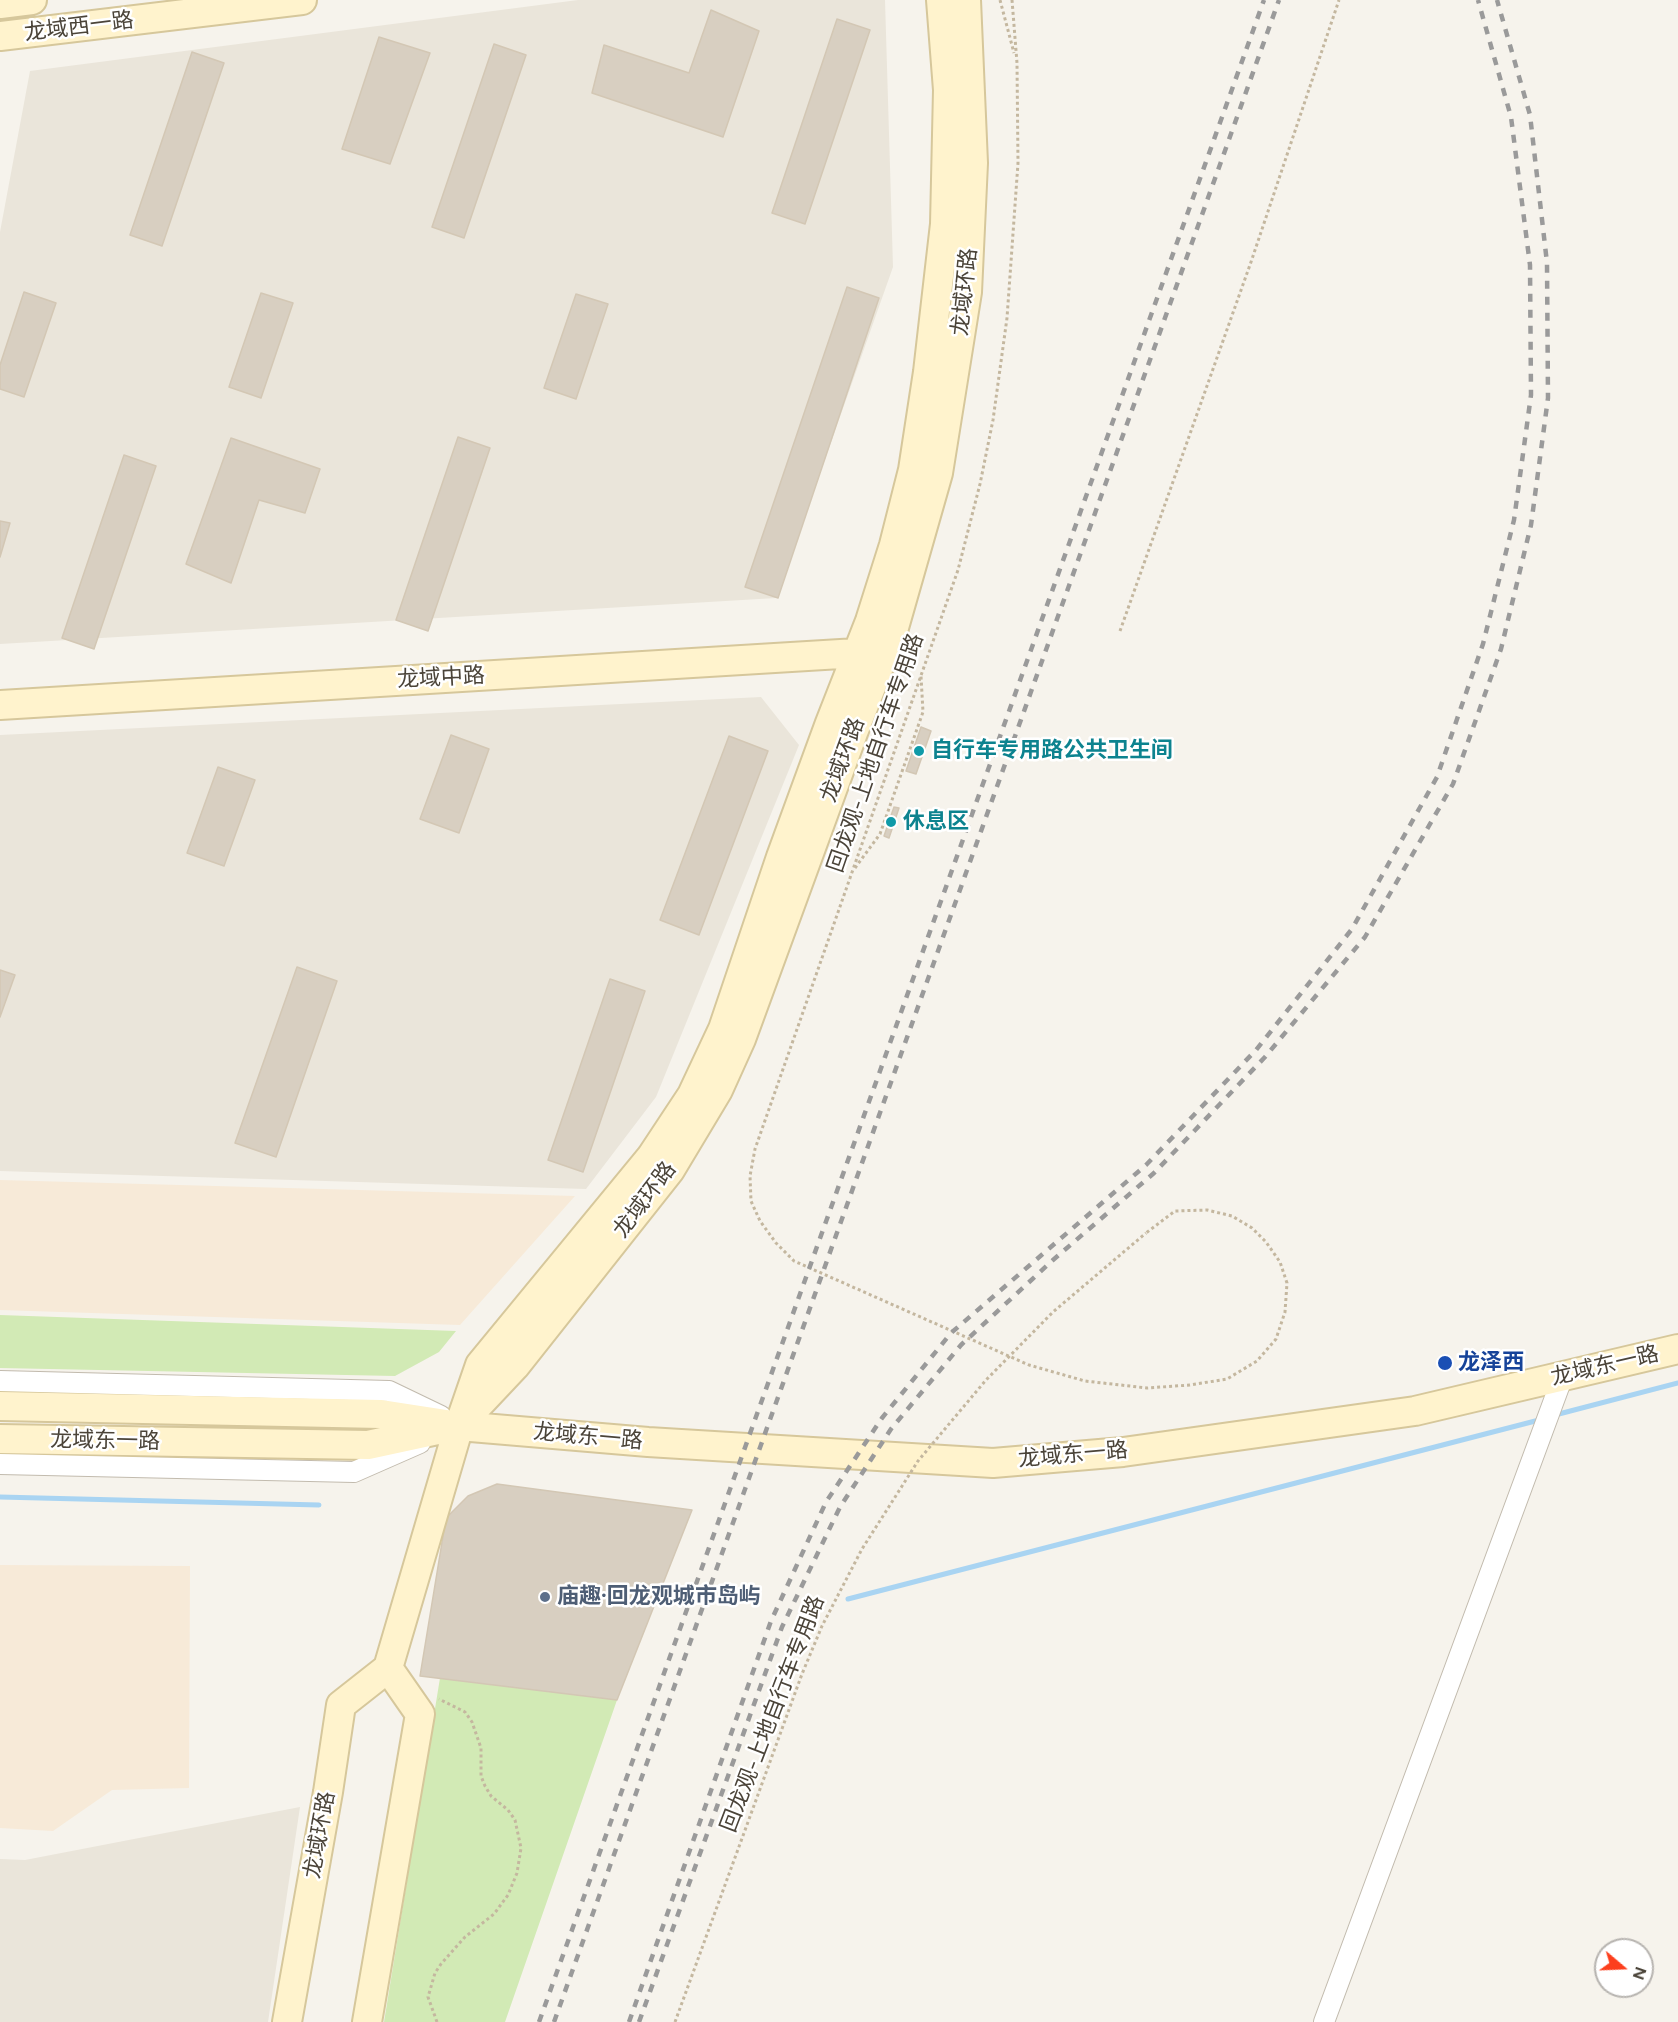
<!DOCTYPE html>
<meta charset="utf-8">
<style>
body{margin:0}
#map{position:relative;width:1678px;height:2022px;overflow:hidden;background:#f6f3ec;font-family:Figtree,sans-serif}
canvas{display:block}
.north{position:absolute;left:1594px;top:1938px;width:60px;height:60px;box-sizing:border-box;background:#fff;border:2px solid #b7b4b0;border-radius:50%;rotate:109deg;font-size:16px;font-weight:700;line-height:24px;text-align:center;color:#4b4439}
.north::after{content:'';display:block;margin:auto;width:21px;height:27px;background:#fc3f1d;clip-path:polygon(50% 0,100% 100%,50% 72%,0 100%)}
</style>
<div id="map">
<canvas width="1678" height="2022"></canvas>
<div class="north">N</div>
</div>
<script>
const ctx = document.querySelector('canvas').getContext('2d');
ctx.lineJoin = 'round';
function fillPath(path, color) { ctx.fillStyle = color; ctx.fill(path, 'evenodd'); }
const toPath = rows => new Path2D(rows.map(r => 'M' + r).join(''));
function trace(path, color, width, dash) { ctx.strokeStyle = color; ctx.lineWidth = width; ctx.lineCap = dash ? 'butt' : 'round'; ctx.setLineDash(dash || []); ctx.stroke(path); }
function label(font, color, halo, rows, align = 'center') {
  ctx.font = font + ' Figtree,"Noto Sans SC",sans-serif'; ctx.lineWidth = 5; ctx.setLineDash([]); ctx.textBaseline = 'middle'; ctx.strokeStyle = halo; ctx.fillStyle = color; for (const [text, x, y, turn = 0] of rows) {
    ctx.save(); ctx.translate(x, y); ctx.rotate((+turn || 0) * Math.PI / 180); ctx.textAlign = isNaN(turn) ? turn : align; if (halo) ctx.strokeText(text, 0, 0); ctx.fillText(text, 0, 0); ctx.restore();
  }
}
fillPath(toPath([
 [578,0,885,0,893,267,776,598,0,644,0,232,30,71],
 [761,697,799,745,656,1097,586,1189,0,1171,0,735],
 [300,1807,268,2022,0,2022,0,1859,25,1860]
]), '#eae5da');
fillPath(toPath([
 [0,1180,575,1196,460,1325,0,1310],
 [0,1565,190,1566,189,1788,112,1790,53,1831,0,1828]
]), '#f7ead8');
fillPath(toPath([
 [0,1315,456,1331,439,1352,395,1376,0,1368],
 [440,1678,617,1700,505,2022,384,2022]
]), '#d2eab5');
trace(toPath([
 [1555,1415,1678,1383],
 [0,1497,319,1505],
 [848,1599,1543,1419]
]), '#a9d4f2', 5);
const building = toPath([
 [711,10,759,31,723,137,592,93,604,45,689,73,711,10],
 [837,19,870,30,805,224,772,213,837,19],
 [379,37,430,53,390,164,342,149,379,37],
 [494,44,526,55,464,238,432,227,494,44],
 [192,52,224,63,162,246,130,235,192,52],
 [847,287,879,298,778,598,745,587,847,287],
 [24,292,56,303,24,397,0,389,0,365,24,292],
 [261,293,293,303,261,398,229,387,261,293],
 [576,294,608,304,576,399,544,388,576,294],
 [458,437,490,448,428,631,396,620,458,437],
 [231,438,320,469,305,513,259,500,231,583,186,564,231,438],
 [124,455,156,466,94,649,62,638,124,455],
 [0,521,10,523,0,557,0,521],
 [921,727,931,731,916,774,906,771,921,727],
 [451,735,489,749,459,833,420,819,451,735],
 [729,736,768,751,699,935,660,920,729,736],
 [218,767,255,780,224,866,187,853,218,767],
 [894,807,899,808,889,838,884,836,894,807],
 [297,967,337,981,276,1157,235,1143,297,967],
 [0,970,15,975,0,1017,0,970],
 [610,979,645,991,583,1172,548,1160,610,979],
 [497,1484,692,1510,617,1700,420,1676,446,1518,468,1496,497,1484]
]);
fillPath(building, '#d8cfc1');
trace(building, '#d3c7b4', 1.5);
const street = toPath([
 [0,1381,389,1391,441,1416],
 [0,1464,354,1472,420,1443],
 [1324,2022,1563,1376]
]);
const secondary = toPath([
 [0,4,32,0],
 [0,36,302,0],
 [0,705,857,653,874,658],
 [0,1406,381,1414,459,1426,648,1442,993,1463,1123,1452,1415,1411,1678,1349],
 [467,1417,515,1366,670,1170,718,1090,741,1039,854,730,893,631,938,473,967,292,973,163,966,0],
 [0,1439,368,1445,442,1429],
 [287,2022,328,1792,341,1705,388,1668,459,1426,480,1365,651,1157,692,1095,723,1029,781,857,830,723,870,621,894,545,913,470,928,372,945,224,948,90,941,0],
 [367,2022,420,1714,388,1668]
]);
trace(street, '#c2bbae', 22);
trace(secondary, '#d6c79b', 32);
trace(toPath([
 [1000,0,1014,53],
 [1012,0,1017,63,1018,163,1007,318,993,420,980,484,958,570,755,1149,750,1176,751,1201,760,1221,776,1243,794,1261,1029,1365,1085,1381,1147,1388,1190,1385,1227,1379,1257,1361,1276,1339,1285,1312,1287,1283,1280,1262,1266,1242,1252,1228,1232,1216,1207,1210,1175,1211,1146,1233],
 [1120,631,1251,262,1339,0],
 [855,868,880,834,923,712,921,676],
 [437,2022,428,1997,435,1973,441,1964,465,1937,494,1914,508,1895,517,1873,521,1848,515,1820,508,1810,491,1796,485,1786,481,1776,481,1748,472,1722,465,1712,439,1699]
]), '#c4b79f', 3, [3, 3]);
trace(street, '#fff', 20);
trace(secondary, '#fff3cd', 28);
trace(toPath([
 [539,2022,1264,0],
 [554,2022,1279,0],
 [629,2022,771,1621,826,1502,882,1418,951,1333,1146,1165,1256,1050,1352,929,1437,777,1483,644,1514,520,1531,395,1530,265,1511,117,1478,0],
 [639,2022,782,1627,840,1507,891,1429,961,1345,1053,1260,1154,1173,1265,1057,1365,937,1453,784,1501,649,1531,525,1548,398,1547,263,1530,115,1497,0]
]), '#9a9a9a', 4.5, [8, 8]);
trace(toPath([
 [675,2022,802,1674,822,1626,862,1549,918,1461,986,1380,1053,1312,1146,1233]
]), '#c4b79f', 3, [3, 3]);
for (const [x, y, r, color] of [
 [919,751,6,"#0f9aa8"],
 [891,822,6,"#0f9aa8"],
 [1445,1363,8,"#1a4fb4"],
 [545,1597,6,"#5c6f8a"]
]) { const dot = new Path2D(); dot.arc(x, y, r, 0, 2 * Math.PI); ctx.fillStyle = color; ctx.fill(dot); trace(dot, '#fff', 2); }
label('22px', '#4b4439', '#fff', [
 ["龙域西一路",79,27,-7],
 ["龙域环路",965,292,-84],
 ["龙域中路",441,678,-3],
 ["回龙观-上地自行车专用路",876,753,-71],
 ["龙域环路",843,760,-70],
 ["龙域环路",645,1200,-53],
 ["龙域东一路",1605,1366,-13],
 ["龙域东一路",588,1437,5],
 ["龙域东一路",105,1441,1],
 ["龙域东一路",1073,1455,-5],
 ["回龙观-上地自行车专用路",773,1714,-69],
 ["龙域环路",320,1835,-80]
]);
label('bold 22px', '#0d838f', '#fff', [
 ["自行车专用路公共卫生间",931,751],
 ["休息区",903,822]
], 'left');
label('bold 22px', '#164399', '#fff', [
 ["龙泽西",1458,1363]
], 'left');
label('bold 22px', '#4e5e75', '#fff', [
 ["庙趣·回龙观城市岛屿",557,1597]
], 'left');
</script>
